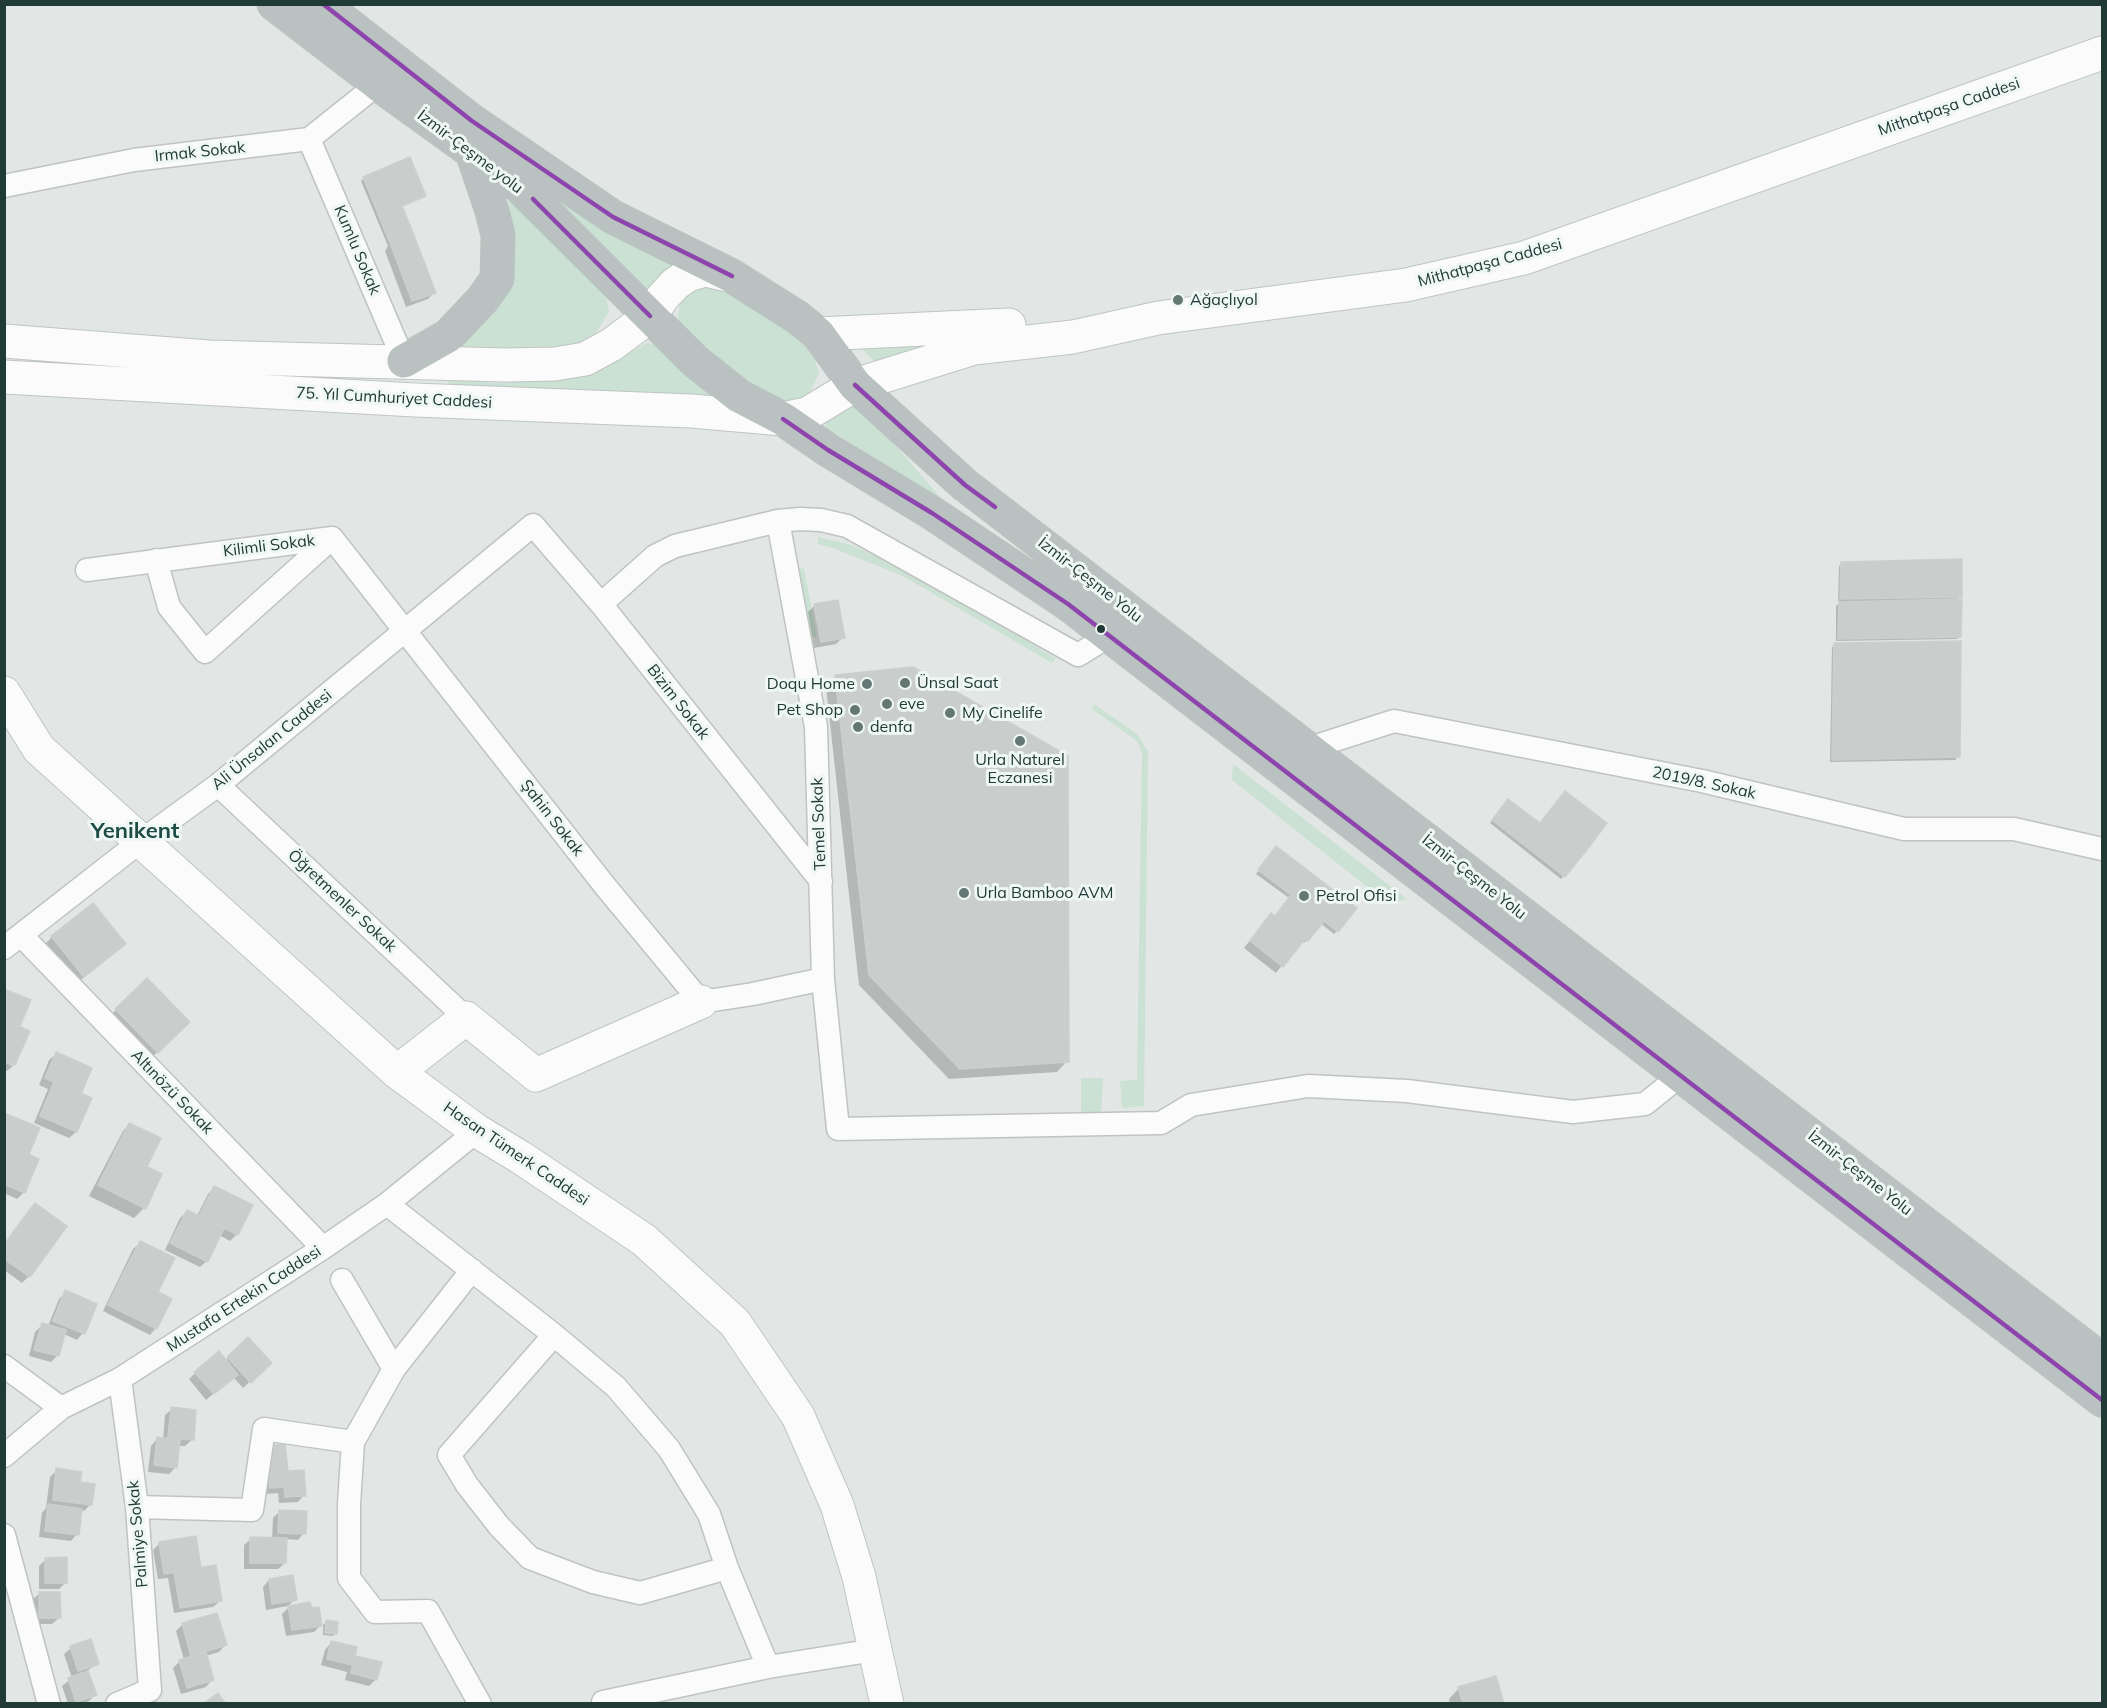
<!DOCTYPE html>
<meta charset="utf-8">
<style>
body{margin:0}
#map{position:relative;width:2107px;height:1708px;overflow:hidden;background:#e2e7e5;font-family:Mulish,sans-serif}
canvas{display:block}
.frame{position:absolute;inset:0;border:6px solid #203a36;pointer-events:none}
</style>
<div id="map">
<canvas width="2107" height="1708"></canvas>
<div class="frame"></div>
</div>
<script>
const ctx = document.querySelector('canvas').getContext('2d');
ctx.lineJoin = 'round';
function fillPath(path, color) { ctx.fillStyle = color; ctx.fill(path, 'evenodd'); }
const toPath = rows => new Path2D(rows.map(r => 'M' + r).join(''));
function trace(path, color, width, dash) { ctx.strokeStyle = color; ctx.lineWidth = width; ctx.lineCap = dash ? 'butt' : 'round'; ctx.setLineDash(dash || []); ctx.stroke(path); }
function label(font, color, halo, rows, align = 'center') {
  ctx.font = font + ' Mulish,sans-serif'; ctx.lineWidth = 6; ctx.setLineDash([]); ctx.textBaseline = 'middle'; ctx.strokeStyle = halo; ctx.fillStyle = color; for (const [text, x, y, turn = 0] of rows) {
    ctx.save(); ctx.translate(x, y); ctx.rotate((+turn || 0) * Math.PI / 180); ctx.textAlign = isNaN(turn) ? turn : align; if (halo) ctx.strokeText(text, 0, 0); ctx.fillText(text, 0, 0); ctx.restore();
  }
}
fillPath(toPath([
 [526,170,674,260,652,297],
 [508,198,602,291,607,300,609,311,597,332,587,341,572,348,457,354,459,343,513,249],
 [720,285,803,338,814,357,819,374,806,399,790,403,774,402,758,396,681,329,678,316,681,295,692,286],
 [1003,331,885,363,873,360,854,341],
 [647,343,656,345,716,401,448,387,448,379,495,383,547,381,573,377,600,369],
 [854,405,864,409,945,503,826,427,824,419],
 [818,537,848,544,927,578,1056,659,1052,663,903,576,833,548,818,544],
 [798,568,804,569,817,637,811,637],
 [1094,704,1137,734,1148,752,1144,1106,1122,1108,1120,1081,1137,1080,1142,753,1137,741,1092,709],
 [1233,764,1407,899,1389,904,1232,780],
 [1081,1078,1103,1078,1101,1114,1081,1113]
]), '#cae1d3');
fillPath(toPath([
 [364,178,424,196,401,207,434,293,428,299,406,307,385,251,388,246,361,181],
 [1842,563,1960,596,1955,601,1960,636,1957,639,1836,641,1836,606,1841,601,1838,601,1839,566],
 [815,605,843,637,836,644,814,648,808,612],
 [1835,644,1958,757,1955,760,1830,762,1832,647],
 [836,677,1067,1061,1057,1072,949,1079,859,985,826,687],
 [1506,803,1540,825,1605,824,1561,879,1490,823],
 [1274,851,1337,931,1334,934,1320,923,1304,943,1301,941,1276,973,1244,948,1265,921,1271,915,1274,917,1289,898,1256,874],
 [52,937,113,954,73,986,42,947],
 [147,980,188,1022,147,1062,106,1020],
 [56,1054,79,1094,90,1099,76,1132,69,1138,34,1123,48,1089,39,1085,49,1060],
 [4,1062,13,1066,7,1071,4,1070],
 [4,1114,38,1129,27,1155,24,1192,17,1199,4,1193],
 [129,1124,145,1168,144,1208,134,1218,89,1196,123,1131],
 [214,1188,237,1234,230,1241,219,1235,207,1261,200,1267,165,1250,180,1218,187,1212,197,1216,208,1194],
 [35,1205,29,1276,22,1283,4,1270,4,1244],
 [140,1243,156,1292,156,1328,150,1335,103,1311,133,1249],
 [66,1292,83,1333,77,1340,64,1334,58,1355,51,1362,29,1356,35,1332,42,1325,48,1326,59,1299],
 [248,1339,270,1363,243,1388,233,1377,206,1400,189,1379,195,1373,225,1361],
 [172,1409,192,1440,185,1446,178,1446,175,1468,169,1474,148,1472,151,1446,157,1439,163,1440,165,1415],
 [260,1454,287,1473,304,1495,298,1502,279,1503,278,1493,264,1494],
 [57,1470,79,1484,91,1504,84,1511,80,1510,77,1534,71,1541,39,1537,42,1513,46,1508,50,1477],
 [280,1511,304,1533,298,1540,286,1539,285,1563,278,1569,244,1569,244,1545,251,1539,272,1539,273,1518],
 [160,1543,200,1569,220,1601,213,1607,174,1613,168,1578,158,1579,153,1550],
 [46,1559,65,1583,59,1589,39,1589,39,1566],
 [269,1580,295,1599,288,1606,266,1610,263,1587],
 [39,1594,59,1618,52,1624,33,1624,32,1600],
 [289,1607,321,1625,314,1632,286,1636,282,1614],
 [216,1614,225,1645,219,1652,205,1656,212,1680,206,1687,181,1694,173,1668,180,1661,184,1660,176,1631,182,1625],
 [326,1622,336,1633,333,1636,323,1635,323,1625],
 [331,1643,353,1657,376,1679,369,1686,345,1680,347,1672,321,1665,325,1650],
 [71,1648,97,1664,87,1671,95,1695,89,1701,82,1704,68,1704,62,1686,72,1678,64,1654],
 [1459,1688,1503,1704,1450,1704,1449,1699]
]), '#0003');
const building = toPath([
 [410,157,426,196,402,206,413,233,390,243,363,177,410,157],
 [413,233,436,293,412,301,390,243,413,233],
 [1962,559,1962,597,1840,599,1841,562,1962,559],
 [1962,599,1961,637,1838,639,1839,602,1962,599],
 [838,600,845,638,821,642,814,604,838,600],
 [1961,641,1960,757,1832,760,1834,643,1961,641],
 [913,667,1068,756,1069,1062,960,1069,869,975,835,675,913,667],
 [1565,791,1607,823,1589,847,1547,814,1565,791],
 [1508,799,1540,823,1547,814,1589,847,1565,877,1492,820,1508,799],
 [1276,846,1357,908,1338,932,1324,921,1308,941,1275,916,1291,895,1258,870,1276,846],
 [93,903,126,944,84,977,51,936,93,903],
 [1271,913,1305,939,1283,967,1250,941,1271,913],
 [147,978,190,1022,158,1053,115,1009,147,978],
 [4,989,31,1000,20,1026,4,1020,4,989],
 [4,1020,30,1031,15,1065,4,1061,4,1020],
 [56,1052,92,1068,81,1094,45,1078,56,1052],
 [54,1082,92,1098,77,1132,40,1116,54,1082],
 [4,1113,40,1128,29,1154,4,1144,4,1113],
 [129,1123,161,1138,147,1167,115,1151,129,1123],
 [4,1144,39,1159,25,1193,4,1184,4,1144],
 [115,1151,162,1174,146,1209,98,1185,115,1151],
 [214,1186,253,1205,238,1235,199,1216,214,1186],
 [35,1203,67,1226,49,1251,16,1228,35,1203],
 [187,1210,224,1228,208,1262,170,1243,187,1210],
 [16,1228,49,1251,30,1277,4,1259,4,1245,16,1228],
 [140,1241,175,1258,158,1292,123,1274,140,1241],
 [123,1274,172,1299,157,1329,108,1305,123,1274],
 [65,1290,97,1304,85,1334,53,1321,65,1290],
 [42,1323,66,1330,59,1356,34,1350,42,1323],
 [248,1337,272,1363,251,1383,227,1357,248,1337],
 [219,1351,238,1375,214,1394,194,1372,219,1351],
 [171,1407,196,1410,194,1440,168,1438,171,1407],
 [157,1437,180,1440,177,1468,154,1465,157,1437],
 [285,1444,288,1471,304,1470,306,1496,285,1497,284,1487,270,1488,266,1446,285,1444],
 [56,1468,82,1472,80,1482,95,1484,92,1505,53,1500,56,1468],
 [48,1504,82,1509,79,1535,45,1531,48,1504],
 [279,1510,307,1511,306,1534,278,1533,279,1510],
 [196,1536,201,1568,164,1574,159,1542,196,1536],
 [250,1537,287,1538,286,1563,250,1563,250,1537],
 [67,1557,67,1583,45,1583,45,1558,67,1557],
 [216,1565,222,1601,180,1608,174,1572,216,1565],
 [293,1575,297,1600,272,1604,269,1579,293,1575],
 [39,1592,60,1592,61,1618,39,1618,39,1592],
 [310,1602,312,1608,319,1607,322,1626,292,1630,288,1606,310,1602],
 [217,1613,227,1645,191,1656,182,1623,217,1613],
 [326,1620,338,1622,337,1634,325,1633,326,1620],
 [91,1639,99,1664,78,1671,70,1646,91,1639],
 [331,1641,357,1647,353,1665,327,1659,331,1641],
 [206,1652,214,1680,187,1688,179,1660,206,1652],
 [355,1656,382,1662,377,1680,351,1673,355,1656],
 [88,1671,97,1695,76,1702,68,1678,88,1671],
 [1496,1676,1504,1704,1463,1704,1458,1687,1496,1676],
 [218,1693,226,1704,203,1704,218,1693]
]);
fillPath(building, '#c9cecd');
trace(building, '#cbd0ce', 1.5);
const street = toPath([
 [309,139,404,361],
 [4,186,134,160,309,139,378,84],
 [778,521,816,727,823,979,838,1129,1161,1123,1191,1105,1308,1086,1407,1091,1573,1112,1645,1104,1681,1075],
 [156,560,169,607,205,652,332,538],
 [87,570,332,538,605,886,701,1002,753,994,823,979],
 [601,604,655,556,675,546,778,521,800,519,821,520,847,526,1078,655,1109,636],
 [1307,749,1394,721,1702,781,1904,829,2014,829,2102,849],
 [218,785,466,1018],
 [21,935,323,1248],
 [4,948,141,841,218,785,533,525,601,604,821,881],
 [387,1204,554,1335,616,1387,669,1449,709,1514,727,1568,768,1667,875,1650],
 [472,1270,394,1369,353,1442,349,1504,349,1578,375,1612,428,1611,480,1704],
 [342,1280,394,1369],
 [554,1335,449,1455,467,1485,499,1526,530,1558,593,1582,640,1593,727,1568],
 [4,1366,61,1408],
 [120,1379,137,1507,150,1690],
 [4,1456,61,1408,120,1379,323,1248,387,1204,477,1131],
 [137,1507,252,1510,264,1429,353,1442],
 [4,1535,49,1704],
 [603,1702,768,1667],
 [117,1704,150,1690]
]);
const secondary = toPath([
 [818,334,1009,325],
 [4,341,209,357,505,365,555,364,585,359,611,345,650,316,662,298,675,284,688,275,705,270,732,276],
 [4,377,415,400,691,411,783,419,807,414,855,385,974,348,1073,337,1158,318,1406,285,1524,258,2102,53],
 [4,693,39,749,397,1072,477,1131,520,1157,644,1240,735,1323,798,1416,837,1505,859,1577,887,1704],
 [397,1072,466,1018,536,1075,701,1002]
]);
const highway = toPath([
 [274,4,378,84,518,185,695,361,739,396,783,419,828,450,932,513,1068,604,2102,1400],
 [322,4,472,121,613,217,732,276,797,317,818,334,855,385,965,485,2102,1360],
 [404,361,448,336,482,300,497,279,498,235,492,211,472,152]
]);
trace(street, '#bfc4c2', 25);
trace(secondary, '#bec5c3', 35);
trace(highway, '#bbc4c2', 35);
trace(street, '#fbfbfb', 22);
trace(secondary, '#fbfbfb', 33);
trace(highway, '#b9c2c0', 33);
trace(toPath([
 [323,4,472,121,613,217,732,276],
 [533,199,650,316],
 [855,385,965,485,995,507],
 [783,419,828,450,932,513,1068,604,2102,1400]
]), '#8e44ad', 4.5);
for (const [x, y, r, color] of [
 [1178,300,6,"#647773"],
 [1101,629,5,"#203a36"],
 [905,683,6,"#647773"],
 [867,684,6,"#647773"],
 [887,704,6,"#647773"],
 [855,710,6,"#647773"],
 [950,713,6,"#647773"],
 [858,727,6,"#647773"],
 [1020,741,6,"#647773"],
 [964,893,6,"#647773"],
 [1304,896,6,"#647773"]
]) { const dot = new Path2D(); dot.arc(x, y, r, 0, 2 * Math.PI); ctx.fillStyle = color; ctx.fill(dot); trace(dot, '#eff7f4', 2); }
label('16px', '#203a36', '#eff7f4', [
 ["Mithatpaşa Caddesi",1949,107,-19],
 ["Irmak Sokak",200,152,-6],
 ["İzmir-Çeşme yolu",470,152,37],
 ["Kumlu Sokak",357,250,67],
 ["Mithatpaşa Caddesi",1490,263,-15],
 ["75. Yıl Cumhuriyet Caddesi",394,398,3],
 ["Kilimli Sokak",269,546,-7],
 ["İzmir-Çeşme Yolu",1090,580,38],
 ["Bizim Sokak",678,702,52],
 ["Ali Ünsalan Caddesi",272,740,-39],
 ["2019/8. Sokak",1704,783,12],
 ["Şahin Sokak",552,818,52],
 ["Temel Sokak",819,824,-92],
 ["İzmir-Çeşme Yolu",1474,877,38],
 ["Öğretmenler Sokak",342,901,43],
 ["Altınözü Sokak",172,1092,46],
 ["Hasan Tümerk Caddesi",516,1154,34],
 ["İzmir-Çeşme Yolu",1860,1173,38],
 ["Mustafa Ertekin Caddesi",244,1299,-33],
 ["Palmiye Sokak",138,1534,-95]
]);
label('16px', '#203a36', '#eff7f4', [
 ["Ağaçlıyol",1190,300],
 ["Ünsal Saat",917,683],
 ["Doqu Home",855,684,"right"],
 ["eve",899,704],
 ["Pet Shop",843,710,"right"],
 ["My Cinelife",962,713],
 ["denfa",870,727],
 ["Urla Naturel",1020,760,"center"],
 ["Eczanesi",1020,778,"center"],
 ["Urla Bamboo AVM",976,893],
 ["Petrol Ofisi",1316,896]
], 'left');
label('bold 22px', '#1c4c45', '#eff7f4', [
 ["Yenikent",135,831]
]);
</script>
